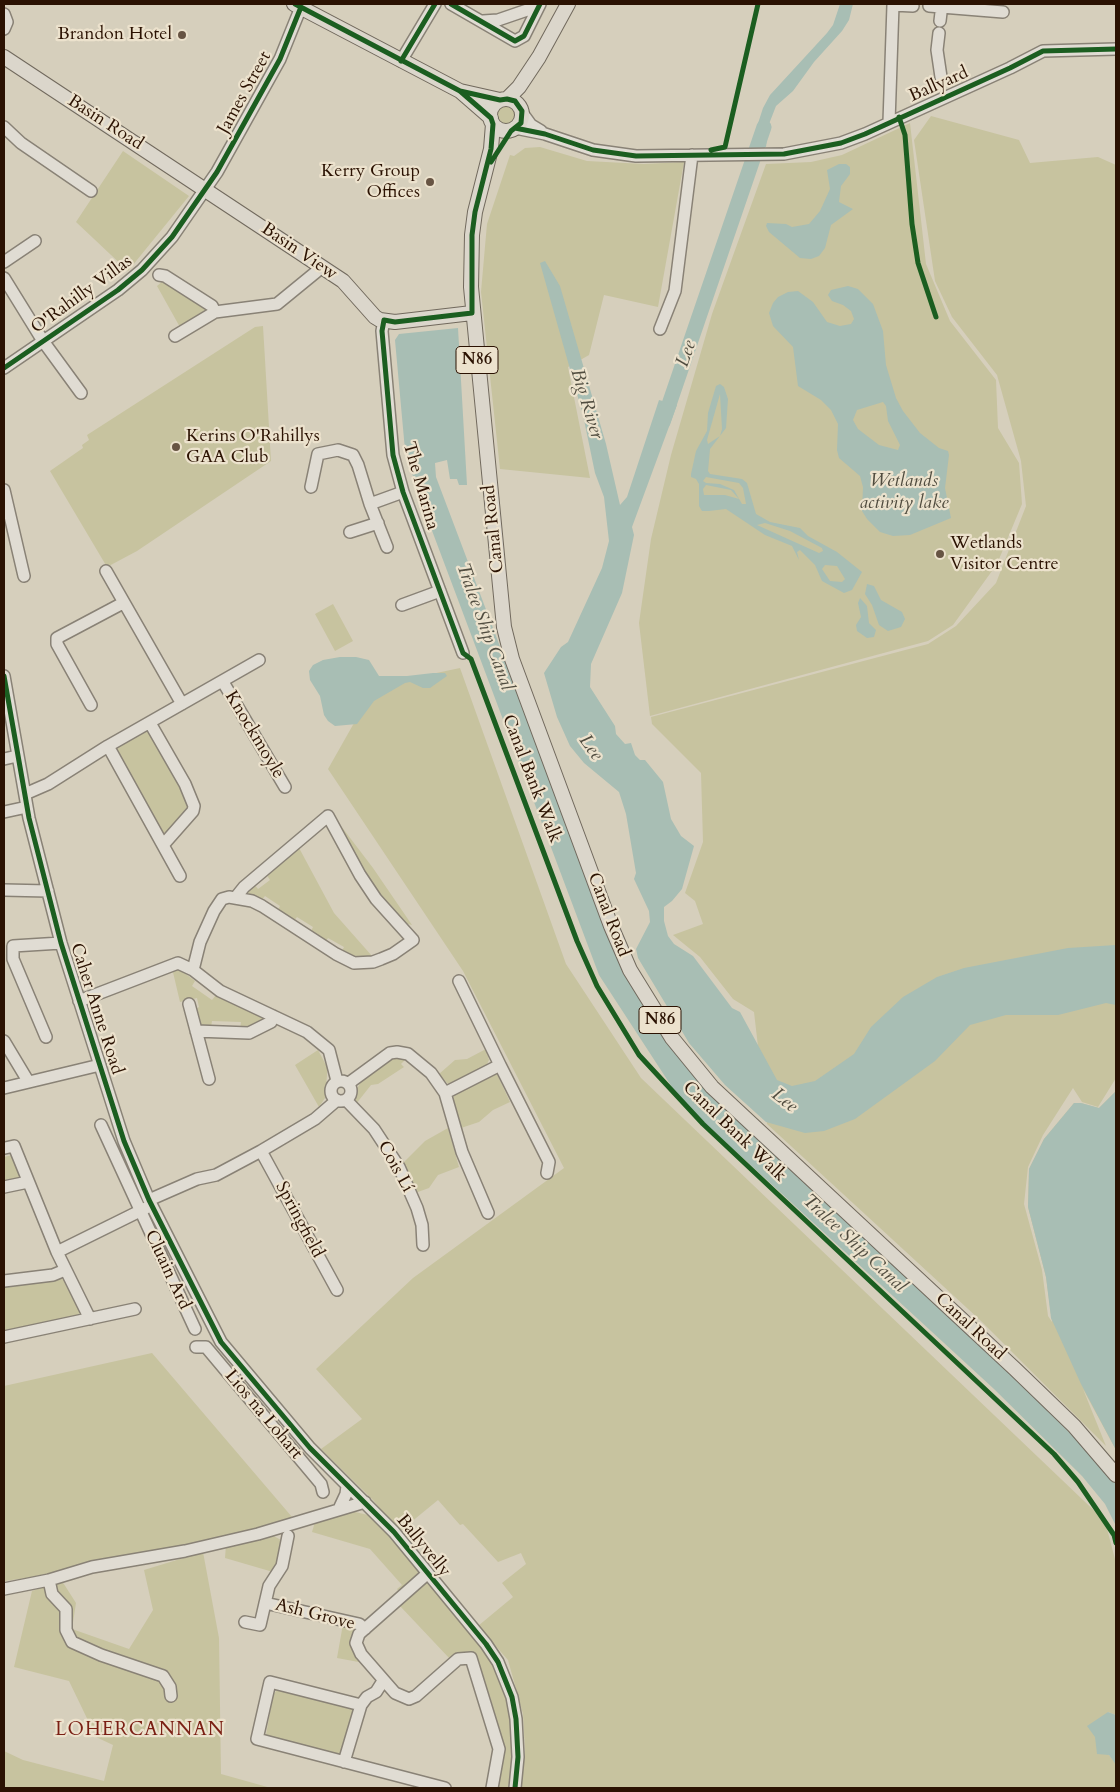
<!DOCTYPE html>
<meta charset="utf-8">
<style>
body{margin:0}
#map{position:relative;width:1120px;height:1792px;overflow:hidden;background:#d6cfbc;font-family:Cardo,serif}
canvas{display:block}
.frame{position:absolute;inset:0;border:5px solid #2b1202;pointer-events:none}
</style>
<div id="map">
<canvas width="1120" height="1792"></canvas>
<div class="frame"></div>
</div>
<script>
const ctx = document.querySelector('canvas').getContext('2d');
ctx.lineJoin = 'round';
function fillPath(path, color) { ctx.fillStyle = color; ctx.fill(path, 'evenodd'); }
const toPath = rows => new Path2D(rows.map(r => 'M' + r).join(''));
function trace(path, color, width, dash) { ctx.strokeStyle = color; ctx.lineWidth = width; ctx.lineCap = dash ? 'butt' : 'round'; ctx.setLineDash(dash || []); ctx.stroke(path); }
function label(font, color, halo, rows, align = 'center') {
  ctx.font = font + ' Cardo,serif'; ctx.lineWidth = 4.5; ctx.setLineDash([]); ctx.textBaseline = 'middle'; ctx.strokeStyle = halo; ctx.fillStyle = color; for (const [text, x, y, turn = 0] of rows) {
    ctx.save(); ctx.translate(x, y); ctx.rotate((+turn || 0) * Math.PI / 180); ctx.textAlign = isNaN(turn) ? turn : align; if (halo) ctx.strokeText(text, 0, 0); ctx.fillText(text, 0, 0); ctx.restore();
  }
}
fillPath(toPath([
 [508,104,516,110,517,118,510,126,503,126,500,125,496,111,501,106],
 [931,116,1019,140,1030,163,1098,157,1116,165,1116,1078,1098,1107,1082,1102,1073,1088,1043,1135,1028,1167,1024,1204,1042,1270,1048,1316,1052,1322,1046,1277,1028,1207,1029,1169,1044,1139,1074,1103,1081,1103,1099,1108,1116,1091,1116,1450,1083,1389,1106,1446,980,1320,767,1124,754,1012,733,999,700,957,673,935,703,924,695,901,685,893,703,842,701,773,652,724,651,717,928,644,956,626,996,583,1026,506,1021,461,997,375,952,317,935,281,914,140],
 [910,123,926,264,950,321,996,380,998,428,1019,463,1022,504,997,564,953,625,928,641,650,716,639,623,651,539,671,455,712,314,766,164,811,162,842,155],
 [540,147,587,161,644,164,684,162,658,307,604,295,589,355,568,367,590,478,500,469,481,292,487,224,510,155,514,156,525,148],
 [123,151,189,196,128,271,76,222],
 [164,280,207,309,207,311,181,329,157,286],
 [263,326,271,461,137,551,107,567,50,471,83,448,82,445,89,440,87,435,255,327],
 [333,604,353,641,335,651,315,614],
 [460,668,566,964,641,1078,1105,1521,1116,1563,1116,1715,1108,1712,1095,1737,1116,1764,1116,1788,521,1788,525,1750,523,1714,508,1660,478,1626,513,1597,502,1583,526,1564,521,1553,498,1562,463,1524,460,1525,438,1500,399,1532,373,1500,321,1449,362,1419,316,1369,413,1278,564,1168,463,971,328,769,375,686],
 [148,727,188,802,188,809,166,833,161,832,115,748],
 [341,826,373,868,412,925,404,923,379,894,360,865],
 [298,846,334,913,372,956,360,957,347,954,342,951,344,947,328,938,325,943,310,933,313,927,297,917,293,922,277,912,280,906,265,896,261,901,248,893,253,883,258,889,270,880,266,874],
 [172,968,183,972,195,981,192,986,212,1000,216,995,260,1014,263,1017,263,1020,244,1030,240,1029,241,1022,212,1021,211,1027,197,1025,194,1010,199,1007,197,998,180,1002],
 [486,1049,489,1060,486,1066,448,1084,439,1074,455,1060,467,1059],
 [318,1050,327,1067,327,1075,325,1098,319,1107,295,1065],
 [399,1058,405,1060,401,1064,404,1067,378,1084,371,1085,356,1104,355,1093,363,1077,391,1060],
 [493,1074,497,1074,510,1102,493,1110,479,1122,461,1128,453,1100,454,1094],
 [448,1128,459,1167,438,1175,429,1188,415,1193,402,1164,425,1141],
 [12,1155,20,1177,4,1183,4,1157],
 [60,1278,68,1282,81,1312,77,1316,4,1334,4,1286],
 [152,1353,292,1517,279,1523,163,1552,63,1573,4,1581,4,1386],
 [344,1512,355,1512,377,1517,419,1570,418,1576,401,1595,397,1589,402,1585,370,1549,312,1532,315,1522],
 [270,1534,281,1540,278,1562,273,1572,225,1558,226,1545],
 [203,1552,219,1638,221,1774,271,1788,4,1788,4,1751,23,1760,104,1781,113,1745,96,1737,69,1681,14,1667,32,1591,62,1581,76,1603,72,1629,129,1649,153,1610,144,1570],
 [426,1580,486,1654,501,1679,511,1716,514,1751,508,1788,495,1788,503,1749,490,1696,473,1657,468,1652,458,1653,450,1659,400,1606],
 [343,1624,353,1627,364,1663,337,1658],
 [277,1690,356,1707,343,1755,270,1738,266,1735,273,1695]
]), '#c7c39f');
fillPath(toPath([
 [840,4,853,4,849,20,842,31,814,62,793,91,776,106,769,124,766,147,751,145,763,108,770,95,827,33,833,25],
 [839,164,846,164,850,167,850,174,841,186,839,202,853,209,831,225,825,248,819,256,811,259,800,258,769,232,766,226,767,223,786,224,792,227,809,224,820,211,830,189,827,170],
 [545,261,560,286,606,444,620,505,627,497,659,400,677,405,632,527,634,535,622,593,591,664,590,687,615,726,616,734,625,744,631,743,635,755,640,760,645,760,663,782,671,819,681,836,694,846,682,889,672,901,664,907,664,921,668,936,674,944,693,956,732,1008,740,1012,777,1080,792,1086,815,1081,854,1054,871,1027,903,997,937,977,964,968,1068,948,1116,945,1116,1005,1106,1003,1058,1015,1006,1015,970,1025,935,1061,855,1119,824,1131,805,1133,766,1122,725,1085,689,1043,638,958,636,949,650,922,649,911,634,879,636,873,626,814,619,792,584,763,570,746,557,717,544,673,561,647,568,642,602,568,609,541,604,497,595,473,583,415,540,263],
 [848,286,858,289,873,304,883,331,886,365,896,398,903,411,920,433,939,448,948,451,949,455,945,488,951,518,910,535,893,536,880,532,867,519,862,511,863,487,860,476,839,458,837,450,838,424,831,410,821,400,798,386,793,347,773,326,769,313,773,303,778,297,788,292,798,291,813,302,827,322,840,326,851,324,854,319,851,311,843,305,832,301,828,295,831,290],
 [883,402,886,406,888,421,900,445,898,450,879,445,858,429,853,420,857,410],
 [458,328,467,485,459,485,457,479,450,479,447,460,435,463,436,477,602,917,707,1091,1001,1364,1092,1455,1116,1482,1116,1526,1105,1504,1082,1476,994,1389,681,1101,599,975,419,496,405,450,395,340,399,334],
 [720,384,724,387,728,399,726,428,710,449,708,471,710,474,742,479,747,483,756,514,770,522,800,528,808,536,837,552,862,572,852,590,844,593,822,581,815,565,800,550,797,552,799,560,792,546,765,535,726,509,709,511,702,511,699,506,699,484,696,479,691,477,691,474,696,451,707,431,708,413,716,386],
 [720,394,722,429,720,436,708,444,707,440],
 [706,477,739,483,743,488,746,504,742,504,734,490,720,484,706,483,703,481],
 [706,485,731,490,739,499,725,495,704,495,703,489],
 [765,523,790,531,822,548,823,551,819,553,757,525],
 [825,565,837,566,845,579,842,582,830,581,822,569],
 [867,584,874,586,881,600,902,612,905,619,901,627,888,631,879,625,872,605,865,594],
 [860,598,867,606,869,623,876,630,874,637,867,638,857,631,856,625,861,617,858,603],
 [340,657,356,657,369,660,379,676,407,676,433,673,445,673,447,676,430,688,423,688,410,682,405,683,374,701,357,724,335,726,328,721,324,715,320,696,310,680,309,671,313,665,323,660],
 [1116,1091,1116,1450,1081,1384,1051,1318,1046,1277,1028,1207,1029,1169,1044,1139,1074,1103,1081,1103,1099,1108],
 [1108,1712,1116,1715,1116,1765,1109,1755,1097,1754,1095,1737,1087,1726]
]), '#a8beb4');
trace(toPath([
 [663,422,764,127]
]), '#a8beb4', 15);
const minor = toPath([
 [451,4,515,41,524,36,540,4],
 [929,6,1003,12],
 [4,14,7,22,4,29],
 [483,21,498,20,539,6],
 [940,21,942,4],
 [939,33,937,50,941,77],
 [401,61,435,4],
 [523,114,531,125,541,131],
 [889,122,893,5,913,6],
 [4,127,21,143,91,191],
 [515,128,545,134,593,150,636,156,784,154,841,143,865,134,1010,68,1043,51,1116,49],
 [4,262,35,241],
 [159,275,165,276,212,306,215,312],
 [4,278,43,341,81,393],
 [384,320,382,331,393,455,403,492,463,653],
 [660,329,675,291,692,155],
 [175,336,215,312,277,304,321,268],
 [4,368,118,290,142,270,172,237,217,172,280,59,301,7],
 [311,487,318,454,338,450,353,455,358,465,370,504,403,492],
 [4,490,24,576],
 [370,504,387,547],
 [350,532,378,523],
 [106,571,182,704],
 [402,605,440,591],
 [4,676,29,818,61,943,124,1141,149,1200,221,1342,310,1448,394,1532,486,1644,498,1662,512,1697,516,1719,518,1757,515,1788],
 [223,682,285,787],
 [91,705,57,644,57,638,123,603],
 [150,723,185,784,194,806,193,811,163,845],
 [108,746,180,876],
 [4,759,17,756],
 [25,794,48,784,108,746,259,660],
 [4,812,27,807],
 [4,890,48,891],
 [193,970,200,942,214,911,222,899,229,897,252,901,262,906,336,954,354,963,373,962,381,959,393,954,413,940,376,899,360,875,328,816,244,887,236,897],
 [459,981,500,1065],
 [79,1001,178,963,193,970,220,991,307,1032,329,1050,337,1081],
 [189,1004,209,1079],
 [196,1031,249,1033,271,1022,273,1016],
 [46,1037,13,959,13,946,61,943],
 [4,1041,28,1081],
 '331 1091a10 10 0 1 1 20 0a10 10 0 1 1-20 0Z',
 [349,1083,390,1053,397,1052,408,1054,431,1073,445,1093,462,1152,488,1213],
 [4,1088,100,1065],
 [445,1093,500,1065,549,1162,547,1173],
 [346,1100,374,1129,399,1167,417,1208,422,1225,423,1245],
 [101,1125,195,1329],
 [5,1148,14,1146,57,1252,90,1319],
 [261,1151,337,1290],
 [4,1187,28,1182],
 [149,1200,197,1179,216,1175,261,1151,315,1119,337,1100],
 [57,1252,146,1208],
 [4,1281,53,1275,65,1270],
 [4,1337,135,1309],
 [196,1347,206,1347,321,1484,323,1492],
 [339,1509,346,1494,347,1486],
 [427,1574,359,1634,356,1643,361,1654,395,1693,409,1699,416,1696,458,1659,471,1658,499,1749,492,1788],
 [49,1580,52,1594,66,1609,66,1630,72,1642,101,1655,163,1676,170,1687,171,1696],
 [4,1589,49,1580,92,1567,185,1551,258,1534,365,1502],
 [265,1603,359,1624,365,1629],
 [245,1622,260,1625,269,1586,282,1566,288,1536],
 [361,1705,367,1697,376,1692,383,1681],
 [344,1762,361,1705,270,1682,257,1739,445,1788]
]);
const major = toPath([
 [294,4,460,91,500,100],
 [4,57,343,281,375,317,380,320,395,322,472,313],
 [460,91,491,118],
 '490 115a16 16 0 1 1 32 0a16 16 0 1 1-32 0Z',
 [507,99,519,87,539,57,568,4],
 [493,124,491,149,475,212,472,235,471,287,504,627,512,659,611,926,630,970,672,1038,712,1087,1015,1369,1074,1426,1116,1475]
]);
trace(minor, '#898276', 14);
trace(major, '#71695d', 16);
trace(minor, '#e0dcd3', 11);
trace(major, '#dbd6cb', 14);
trace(toPath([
 [295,4,460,91,500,100,507,99,515,101,522,111,521,123,511,131,491,162],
 [451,4,515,41,524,36,540,4],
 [401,61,435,4],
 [460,91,491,118,493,124,491,149,475,212,472,235,472,313,395,322,384,320,382,331,393,455,403,492,463,653,471,659,577,941,597,986,639,1055,703,1124,1054,1454,1078,1482,1114,1535,1116,1543],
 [899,117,905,135,912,224,918,263,936,317],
 [515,128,545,134,593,150,636,156,784,154,841,143,865,134,1010,68,1043,51,1116,49],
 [711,150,725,147,758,4],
 [4,368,118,290,142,270,172,237,217,172,280,59,301,7],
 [4,676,29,818,61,943,124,1141,149,1200,221,1342,310,1448,394,1532,486,1644,498,1662,512,1697,516,1719,518,1757,515,1788]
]), '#1b5e20', 5);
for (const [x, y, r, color] of [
 [182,35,5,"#675443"],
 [430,182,5,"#675443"],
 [176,447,5,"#675443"],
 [940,554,5,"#675443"]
]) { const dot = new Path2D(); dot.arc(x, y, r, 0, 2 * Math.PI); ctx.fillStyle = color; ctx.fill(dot); trace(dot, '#ece2cd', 2); }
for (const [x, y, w] of [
 [477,360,42],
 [660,1020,42]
]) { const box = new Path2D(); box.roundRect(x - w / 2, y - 13.5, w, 27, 4); ctx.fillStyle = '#ece2cd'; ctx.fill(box); trace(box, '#2b1202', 1); }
label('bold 16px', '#2b1202', null, [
 ["N86",477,360],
 ["N86",660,1020]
]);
label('18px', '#2b1202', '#ece2cd', [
 ["Brandon Hotel",172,35],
 ["Kerry Group",420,172],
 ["Offices",420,193],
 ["Kerins O'Rahillys",186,437,"left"],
 ["GAA Club",186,458,"left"],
 ["Wetlands",950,544,"left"],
 ["Visitor Centre",950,565,"left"]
], 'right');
label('18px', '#2b1202', '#ece2cd', [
 ["Ballyard",939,85,-24],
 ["James Street",245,93,-61],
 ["Basin Road",105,123,33],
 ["Basin View",299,252,34],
 ["O'Rahilly Villas",82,295,-36],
 ["The Marina",420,486,74],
 ["Canal Road",494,529,-96],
 ["Knockmoyle",254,735,59],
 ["Canal Bank Walk",531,779,69],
 ["Canal Road",608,915,69],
 ["Caher Anne Road",96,1009,72],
 ["Canal Bank Walk",734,1132,44],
 ["Cois Lí",395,1167,61],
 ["Springfield",299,1220,62],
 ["Cluain Ard",167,1270,65],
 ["Canal Road",970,1327,43],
 ["Lios na Lohart",263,1415,50],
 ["Ballyvelly",423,1546,51],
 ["Ash Grove",315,1615,14]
]);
label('italic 19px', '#504c3f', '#ece2cd', [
 ["Lee",687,354,-71],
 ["Big River",586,404,73],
 ["Wetlands",904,482],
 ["activity lake",904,504],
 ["Tralee Ship Canal",484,627,70],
 ["Lee",590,748,54],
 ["Lee",784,1101,38],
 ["Tralee Ship Canal",854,1244,43]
]);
ctx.letterSpacing = '1px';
label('19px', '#7a1f14', '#ece2cd', [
 ["LOHERCANNAN",140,1731]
]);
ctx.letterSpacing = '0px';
</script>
